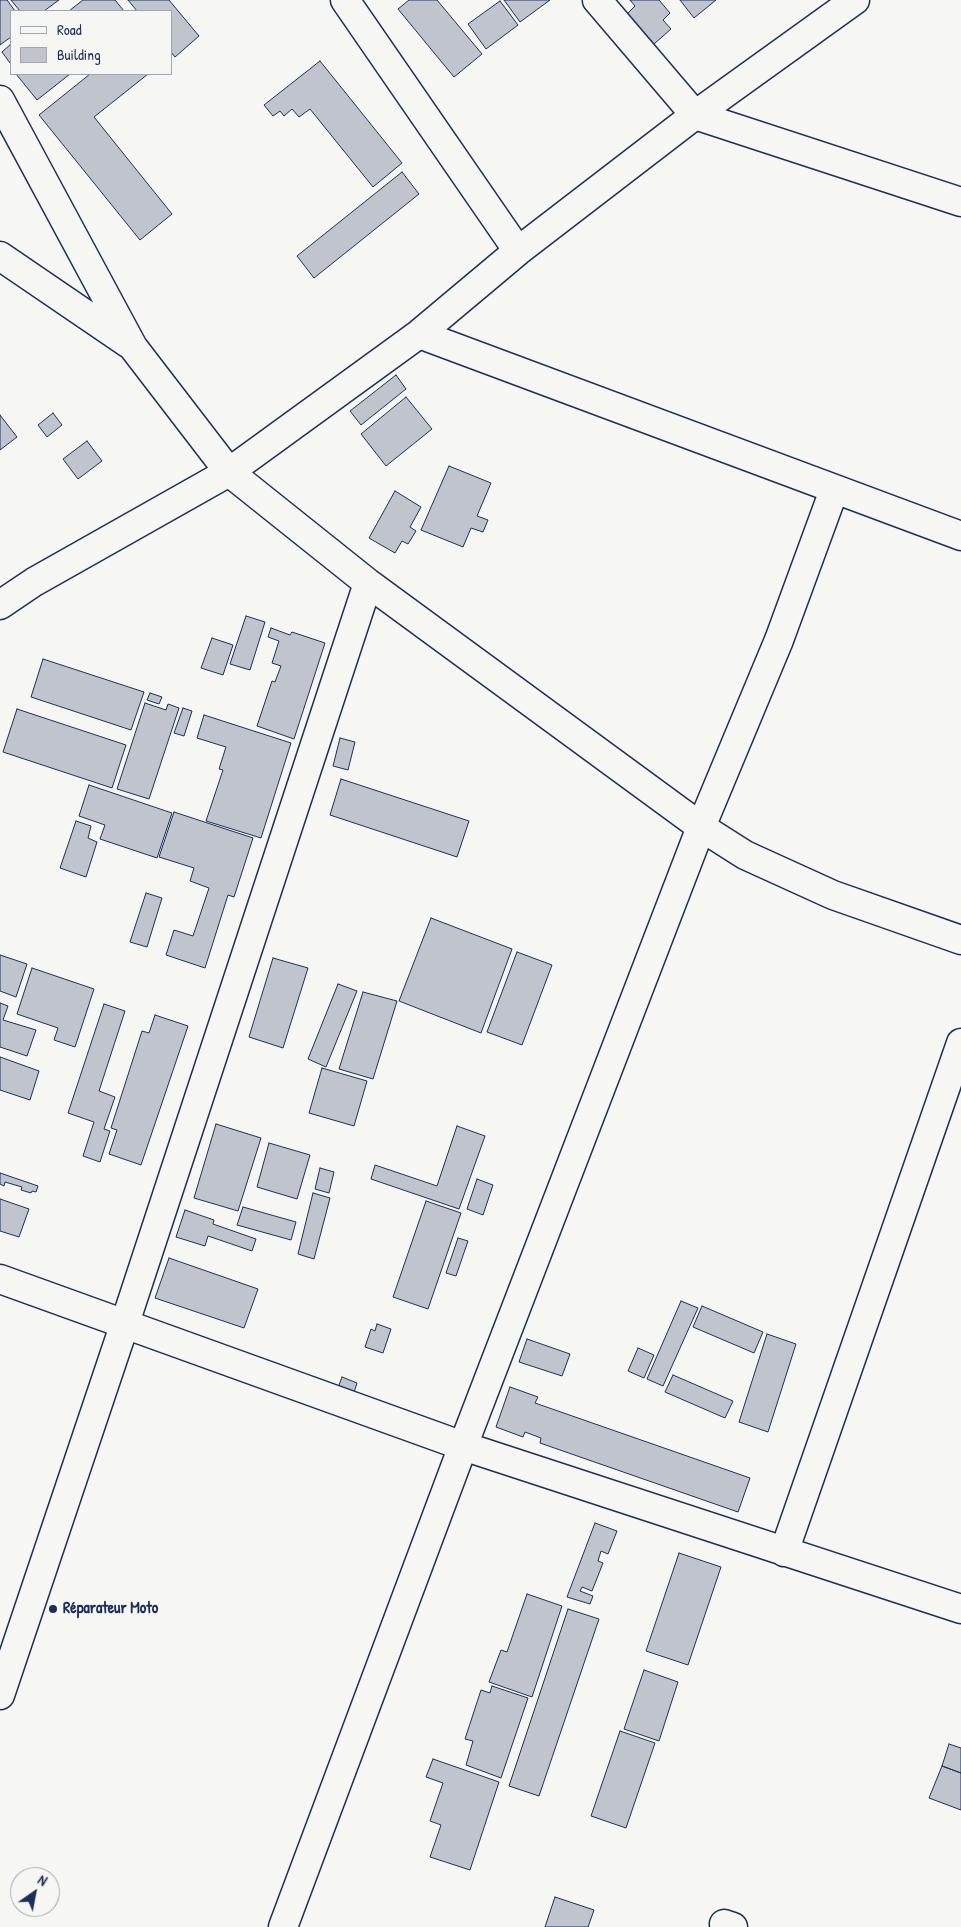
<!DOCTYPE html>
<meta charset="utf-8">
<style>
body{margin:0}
#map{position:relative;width:961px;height:1927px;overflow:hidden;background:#f6f6f2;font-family:"Patrick Hand",sans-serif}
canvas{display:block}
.legend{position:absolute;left:10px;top:10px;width:162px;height:65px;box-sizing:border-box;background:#f6f6f2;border:1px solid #9ea6b7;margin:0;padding:6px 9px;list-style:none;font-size:15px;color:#1b2f5e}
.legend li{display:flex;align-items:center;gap:10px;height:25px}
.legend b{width:25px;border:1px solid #9ea6b7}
.north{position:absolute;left:10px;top:1867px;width:50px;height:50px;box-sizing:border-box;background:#f6f6f2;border:1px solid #9ea6b7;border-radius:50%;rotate:33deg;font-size:14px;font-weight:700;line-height:20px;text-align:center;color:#1b2f5e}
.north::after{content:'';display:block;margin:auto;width:18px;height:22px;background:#1b2f5e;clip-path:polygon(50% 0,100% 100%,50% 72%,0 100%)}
</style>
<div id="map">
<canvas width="961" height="1927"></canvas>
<ul class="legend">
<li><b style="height:6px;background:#f6f6f2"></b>Road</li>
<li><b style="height:14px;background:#c0c4cd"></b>Building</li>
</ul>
<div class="north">N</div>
</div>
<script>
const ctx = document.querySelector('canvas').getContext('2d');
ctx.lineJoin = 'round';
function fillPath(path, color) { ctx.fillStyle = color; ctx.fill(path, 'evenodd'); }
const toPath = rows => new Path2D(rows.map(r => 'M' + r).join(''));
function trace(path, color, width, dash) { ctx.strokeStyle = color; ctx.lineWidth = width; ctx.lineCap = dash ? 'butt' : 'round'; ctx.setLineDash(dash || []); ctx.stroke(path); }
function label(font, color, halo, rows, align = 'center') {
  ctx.font = font + ' "Patrick Hand",sans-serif'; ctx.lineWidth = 4.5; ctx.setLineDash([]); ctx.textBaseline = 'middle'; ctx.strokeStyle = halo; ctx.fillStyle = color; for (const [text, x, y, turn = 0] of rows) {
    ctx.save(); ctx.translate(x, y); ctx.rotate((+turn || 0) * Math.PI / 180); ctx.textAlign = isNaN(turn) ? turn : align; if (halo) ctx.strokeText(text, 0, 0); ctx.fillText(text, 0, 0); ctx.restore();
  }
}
const building = toPath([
 [0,0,7,0,15,11,11,11,11,37,0,45,0,0],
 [11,0,59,0,44,11,20,11,11,0],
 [83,0,115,0,124,11,69,11,83,0],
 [128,0,169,0,199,36,175,57,171,52,171,11,137,11,128,0],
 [409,0,437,0,482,54,454,77,398,9,409,0],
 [504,0,550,0,520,22,504,0],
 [630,0,659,0,670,13,663,20,671,29,654,44,626,15,635,6,630,0],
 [680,0,716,0,694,18,680,0],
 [500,1,518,25,486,49,468,24,500,1],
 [11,44,11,62,10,63,2,52,11,44],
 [320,61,402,163,373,187,310,109,299,117,292,109,284,116,280,111,273,116,264,105,320,61],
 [16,74,70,74,37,100,16,74],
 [90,74,148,74,94,117,172,214,140,240,39,115,90,74],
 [402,172,419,194,314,278,297,256,402,172],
 [396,375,406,389,361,425,350,411,396,375],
 [406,397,432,429,386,466,361,434,406,397],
 [53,413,62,425,47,437,38,425,53,413],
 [0,415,17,437,0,450,0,415],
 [87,441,102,461,78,479,63,459,87,441],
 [449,466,491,483,477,516,488,520,483,532,471,528,463,547,421,530,449,466],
 [395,491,421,507,410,527,416,531,408,544,402,541,395,553,369,538,395,491],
 [246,616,265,622,250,670,230,664,246,616],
 [271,628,290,635,292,632,325,643,294,739,257,726,272,681,275,682,281,666,272,663,279,641,268,637,271,628],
 [212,638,233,645,223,675,201,668,212,638],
 [43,659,144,692,131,730,31,697,43,659],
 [150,693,162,697,159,704,147,700,150,693],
 [145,703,166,710,168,704,179,708,149,799,117,789,145,703],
 [183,708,192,711,184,736,174,733,183,708],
 [17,709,126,745,112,788,3,752,17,709],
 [204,715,291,743,261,838,206,821,223,770,219,769,226,747,197,738,204,715],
 [340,738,355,742,348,770,333,766,340,738],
 [341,779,469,821,457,857,330,815,341,779],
 [89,785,172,813,157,858,100,839,105,825,79,816,89,785],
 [174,812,253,838,234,897,228,895,205,968,166,955,174,930,193,936,209,888,190,881,194,868,159,857,174,812],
 [76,821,91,826,88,838,97,842,86,877,60,868,76,821],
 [146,893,162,898,147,947,130,942,146,893],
 [431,918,512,949,481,1033,399,1001,431,918],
 [517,952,552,965,522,1045,487,1032,517,952],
 [0,955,27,964,16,997,0,991,0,955],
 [273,958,308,968,283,1048,249,1037,273,958],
 [32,968,94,989,75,1047,54,1040,58,1028,17,1014,32,968],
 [338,984,357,991,326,1067,308,1059,338,984],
 [363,992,397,1001,373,1079,339,1069,363,992],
 [0,1003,8,1006,3,1020,36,1030,27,1056,0,1047,0,1003],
 [104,1004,125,1011,99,1091,115,1097,104,1129,110,1131,100,1162,83,1156,94,1122,68,1113,104,1004],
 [155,1015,188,1026,141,1165,109,1154,117,1130,111,1128,142,1031,149,1033,155,1015],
 [0,1057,39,1071,30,1100,0,1090,0,1057],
 [322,1068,367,1081,354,1126,309,1113,322,1068],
 [216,1124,261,1138,238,1211,194,1198,216,1124],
 [457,1126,485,1136,459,1209,371,1179,375,1165,437,1186,457,1126],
 [269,1143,310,1155,297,1199,257,1187,269,1143],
 [320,1168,334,1172,329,1193,315,1189,320,1168],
 [0,1173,38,1186,36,1192,32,1191,31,1193,21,1190,22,1187,5,1182,4,1186,0,1184,0,1173],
 [477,1179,493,1185,483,1215,467,1209,477,1179],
 [313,1193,330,1198,314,1259,298,1254,313,1193],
 [0,1199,29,1209,19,1237,0,1231,0,1199],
 [426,1201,461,1213,428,1309,393,1297,426,1201],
 [243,1207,296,1222,291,1240,237,1225,243,1207],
 [185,1210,214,1220,213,1224,256,1239,252,1251,208,1236,205,1246,176,1237,185,1210],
 [458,1238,468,1241,456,1276,446,1273,458,1238],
 [169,1258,258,1289,244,1328,155,1298,169,1258],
 [681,1301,698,1308,663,1386,647,1379,681,1301],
 [702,1306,763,1332,754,1353,693,1327,702,1306],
 [377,1324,391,1329,383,1353,365,1347,371,1329,375,1331,377,1324],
 [767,1334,796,1344,768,1432,739,1422,767,1334],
 [527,1339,570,1354,562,1376,519,1362,527,1339],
 [638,1348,654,1355,644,1378,628,1371,638,1348],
 [673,1375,733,1401,725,1418,665,1392,673,1375],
 [342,1377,357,1383,351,1402,335,1396,342,1377],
 [510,1387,538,1397,535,1403,750,1478,738,1512,540,1443,541,1438,525,1432,523,1437,496,1427,510,1387],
 [595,1523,617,1531,608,1554,601,1551,598,1561,603,1563,592,1591,582,1587,580,1591,593,1596,590,1604,567,1597,595,1523],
 [679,1553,721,1567,688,1665,646,1651,679,1553],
 [527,1594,562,1606,532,1697,489,1682,501,1650,507,1652,527,1594],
 [568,1609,599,1619,539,1796,509,1786,568,1609],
 [644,1670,678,1682,659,1741,624,1729,644,1670],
 [492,1686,528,1698,501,1778,466,1765,473,1741,465,1739,481,1690,490,1693,492,1686],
 [620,1731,655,1743,626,1828,591,1816,620,1731],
 [949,1744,961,1748,961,1773,942,1766,949,1744],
 [433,1759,499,1782,470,1870,430,1857,441,1825,430,1821,443,1783,426,1777,433,1759],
 [942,1766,961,1773,961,1810,929,1798,942,1766],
 [555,1897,594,1910,588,1927,545,1927,555,1897]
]);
fillPath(building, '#c0c4cd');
trace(building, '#1b2f5e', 1);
const minor = toPath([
 [345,0,518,251],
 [597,0,695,115,961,202],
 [0,100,133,347,229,472,368,583,701,827,745,855,833,895,961,940],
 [0,256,129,344],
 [419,334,961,536],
 [0,605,34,582,229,472,419,334,518,251,695,115,855,0],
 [0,1279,463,1446,961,1609],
 [784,1552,961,1043],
 [0,1695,125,1323,368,583],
 [724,1924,733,1927],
 [283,1927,463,1446,701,827,779,640,834,490]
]);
trace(minor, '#1b2f5e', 31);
trace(minor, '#f6f6f2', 28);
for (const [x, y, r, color] of [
 [53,1609,5,"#1b2f5e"]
]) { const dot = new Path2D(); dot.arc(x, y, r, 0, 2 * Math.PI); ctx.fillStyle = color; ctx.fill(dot); trace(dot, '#f6f6f2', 2); }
label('bold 16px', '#1b2f5e', '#f6f6f2', [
 ["Réparateur Moto",63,1609]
], 'left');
</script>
